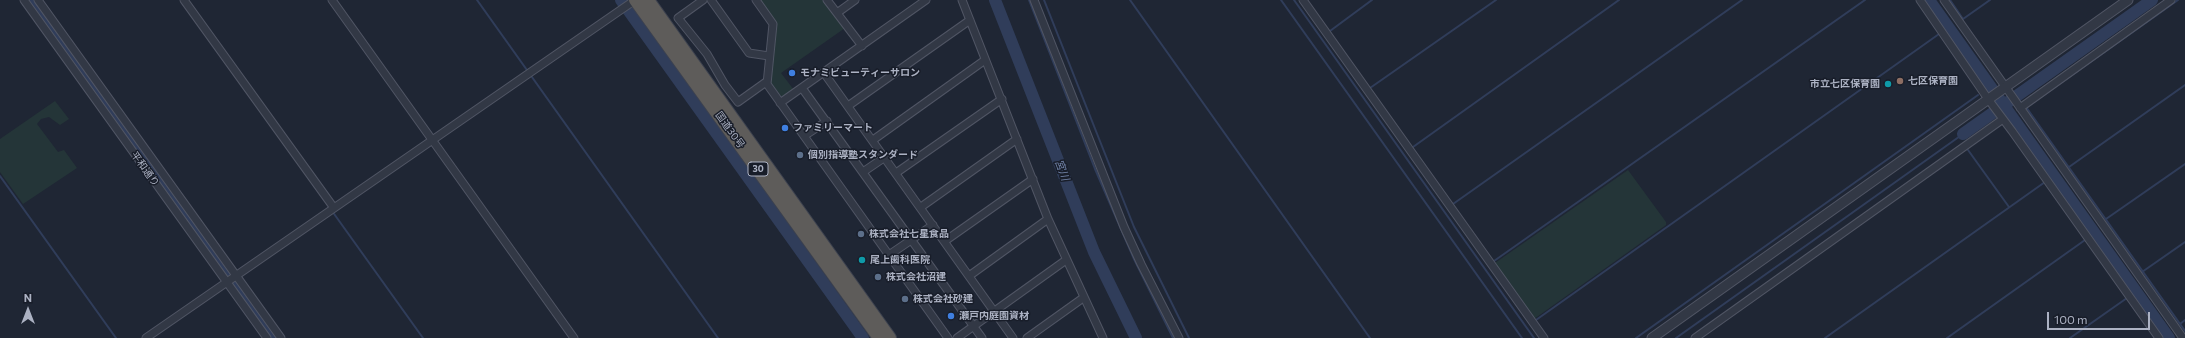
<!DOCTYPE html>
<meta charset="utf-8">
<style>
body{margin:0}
#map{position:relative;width:2185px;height:338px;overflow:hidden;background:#1f2634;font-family:Commissioner,sans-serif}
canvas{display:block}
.north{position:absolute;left:8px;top:290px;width:40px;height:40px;-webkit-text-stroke:3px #181d29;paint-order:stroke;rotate:0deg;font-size:11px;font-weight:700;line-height:16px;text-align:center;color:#acb2c3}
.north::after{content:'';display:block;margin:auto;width:14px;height:18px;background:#acb2c3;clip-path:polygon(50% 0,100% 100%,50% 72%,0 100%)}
.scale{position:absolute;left:2047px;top:312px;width:103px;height:18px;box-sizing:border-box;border:2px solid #acb2c3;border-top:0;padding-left:5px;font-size:12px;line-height:14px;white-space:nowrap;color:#acb2c3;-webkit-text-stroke:3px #181d29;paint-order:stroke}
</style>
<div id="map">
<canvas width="2185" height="338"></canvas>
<div class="north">N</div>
<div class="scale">100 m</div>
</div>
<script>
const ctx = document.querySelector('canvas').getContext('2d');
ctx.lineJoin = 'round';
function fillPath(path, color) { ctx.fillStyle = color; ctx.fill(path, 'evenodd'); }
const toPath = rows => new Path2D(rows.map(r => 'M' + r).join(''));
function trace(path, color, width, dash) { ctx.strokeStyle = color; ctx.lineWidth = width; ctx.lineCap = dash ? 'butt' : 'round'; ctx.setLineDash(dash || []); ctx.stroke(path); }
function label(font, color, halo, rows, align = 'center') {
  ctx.font = font + ' Commissioner,"Noto Sans JP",sans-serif'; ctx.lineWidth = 3; ctx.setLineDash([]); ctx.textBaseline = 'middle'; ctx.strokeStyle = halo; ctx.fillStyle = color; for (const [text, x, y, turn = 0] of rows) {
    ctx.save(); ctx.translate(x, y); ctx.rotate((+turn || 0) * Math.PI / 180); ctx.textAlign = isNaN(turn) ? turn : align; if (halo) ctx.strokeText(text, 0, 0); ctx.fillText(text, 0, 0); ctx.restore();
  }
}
fillPath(toPath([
 [760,0,825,0,845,28,781,73,794,90,782,97,768,81,777,25],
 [55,101,69,119,60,125,49,117,41,119,37,124,58,152,64,150,77,168,23,204,0,172,0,139],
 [1628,170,1666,222,1666,225,1534,319,1495,263]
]), '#243538');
trace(toPath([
 [477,0,718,338],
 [1029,0,1095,169,1134,259,1173,338],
 [1044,0,1134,227,1189,338],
 [1130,0,1370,338],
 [1281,0,1522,338],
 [1294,0,1534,338],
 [1950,0,1963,19,1990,0],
 [1946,29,1949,27],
 [1330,31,1372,0],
 [1370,88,1496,0],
 [1987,88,1990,85],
 [2018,95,2020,99],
 [2026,107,2185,331],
 [2027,107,2178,0],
 [1413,147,1619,0],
 [1968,150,2009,207],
 [2069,167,2185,85],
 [0,176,116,338],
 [2052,176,2054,175],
 [1453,204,1742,0],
 [332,211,423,338],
 [2106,219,2185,164],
 [2092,235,2095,233],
 [1494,261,1865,0],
 [2142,272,2185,242],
 [2133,293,2136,291],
 [1536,320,1939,34],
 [2180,324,2185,320],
 [1636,338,1978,95],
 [1676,338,1963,134],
 [1825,338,2045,182],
 [1947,338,2085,240],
 [2070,338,2127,298]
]), '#303d5a', 2);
trace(toPath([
 [32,0,273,338],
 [621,0,863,338],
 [995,0,1094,252,1136,338],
 [1929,0,2169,338],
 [1963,134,2152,0]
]), '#303d5a', 12);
const minor = toPath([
 [24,0,267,338],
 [38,0,281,338],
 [184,0,334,208],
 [332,0,574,338],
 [703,0,678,18,707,54,725,85,738,102,766,82],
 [711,0,749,53,769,56],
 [756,0,773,24,767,84,948,338],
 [827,0,862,46],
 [962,0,1048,219,1103,338],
 [1034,0,1124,227,1141,264,1179,338],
 [1303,0,1544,338],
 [1920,0,1988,99,2012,131,2159,338],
 [1944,0,2183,338],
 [837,13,855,0],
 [824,73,1013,338],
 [802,88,982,338],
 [780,103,926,0],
 [848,106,970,20],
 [2020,108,2171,0],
 [804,136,827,121],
 [873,140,985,60],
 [863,172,885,157],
 [896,173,1002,99],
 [921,207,1017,139],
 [945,241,1033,179],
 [889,255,933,225],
 [969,276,1048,219],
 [146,338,635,0],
 [957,338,1066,260],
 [1027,338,1083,298],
 [1695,338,2003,119]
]);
const tertiary = toPath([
 [1652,338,2128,0]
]);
const trunk = toPath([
 [635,0,879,338],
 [648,0,890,338]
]);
trace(minor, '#505564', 9);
trace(tertiary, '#505564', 11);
trace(trunk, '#3d424f', 14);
trace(minor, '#323845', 7);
trace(tertiary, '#323845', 9);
trace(trunk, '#5e5c5a', 12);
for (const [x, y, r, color] of [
 [792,73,4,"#3f7fe0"],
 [1900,81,4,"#8d6e63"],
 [1888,84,4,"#0f9aa8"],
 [785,128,4,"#3f7fe0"],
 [800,155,4,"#5c6f8a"],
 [861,234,4,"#5c6f8a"],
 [862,260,4,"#0f9aa8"],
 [878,277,4,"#5c6f8a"],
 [905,299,4,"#5c6f8a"],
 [951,316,4,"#3f7fe0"]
]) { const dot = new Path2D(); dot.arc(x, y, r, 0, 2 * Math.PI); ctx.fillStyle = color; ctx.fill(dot); trace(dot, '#181d29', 1.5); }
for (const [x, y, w] of [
 [758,169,20]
]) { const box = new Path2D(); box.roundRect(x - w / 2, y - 7, w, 14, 3); ctx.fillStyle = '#181d29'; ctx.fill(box); trace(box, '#acb2c3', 1); }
label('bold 9px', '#acb2c3', null, [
 ["30",758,169]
]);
label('bold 10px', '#acb2c3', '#181d29', [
 ["モナミビューティーサロン",800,73],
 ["七区保育園",1908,81],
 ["市立七区保育園",1880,84,"right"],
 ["ファミリーマート",793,128],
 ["個別指導塾スタンダード",808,155],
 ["株式会社七星食品",869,234],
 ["尾上歯科医院",870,260],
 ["株式会社沼建",886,277],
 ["株式会社砂建",913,299],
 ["瀬戸内庭園資材",959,316]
], 'left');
label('10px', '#acb2c3', '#181d29', [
 ["国道30号",730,130,54],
 ["平和通り",145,169,54]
]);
label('italic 11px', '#7486ab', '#181d29', [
 ["宮川",1062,170,69]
]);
</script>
